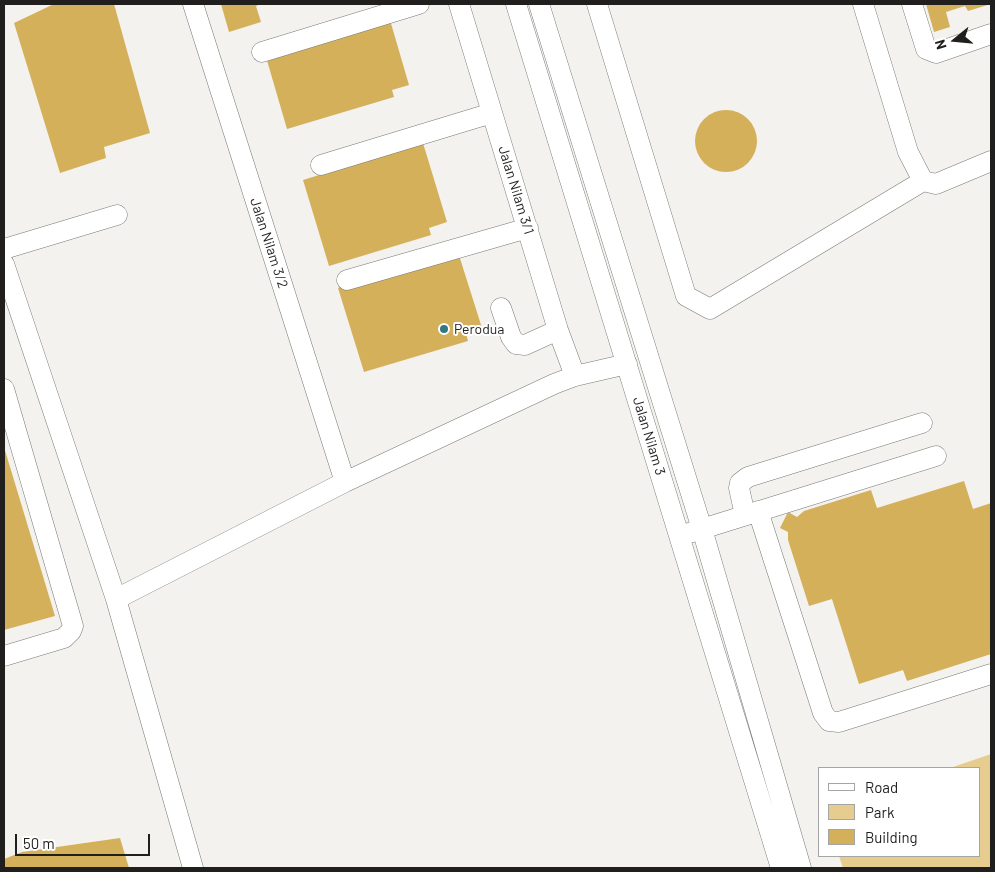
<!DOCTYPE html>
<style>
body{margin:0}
#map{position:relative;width:995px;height:872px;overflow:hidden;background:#f4f2ee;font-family:Barlow,sans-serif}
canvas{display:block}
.frame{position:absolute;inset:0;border:5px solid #201f1e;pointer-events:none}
.legend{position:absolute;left:818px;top:767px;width:162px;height:90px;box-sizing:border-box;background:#fff;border:1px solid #a6a5a5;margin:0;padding:6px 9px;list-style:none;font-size:15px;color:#201f1e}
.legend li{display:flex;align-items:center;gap:10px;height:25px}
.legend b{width:25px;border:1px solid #a6a5a5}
.north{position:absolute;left:930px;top:15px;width:50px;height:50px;-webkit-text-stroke:4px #fff;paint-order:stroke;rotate:253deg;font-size:14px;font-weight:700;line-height:20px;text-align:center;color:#201f1e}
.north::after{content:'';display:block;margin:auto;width:18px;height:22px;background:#201f1e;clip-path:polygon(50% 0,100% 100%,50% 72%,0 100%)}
.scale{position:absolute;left:15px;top:834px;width:135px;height:22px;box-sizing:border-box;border:2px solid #201f1e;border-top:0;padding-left:6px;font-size:15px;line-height:18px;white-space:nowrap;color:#201f1e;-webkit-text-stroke:4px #fff;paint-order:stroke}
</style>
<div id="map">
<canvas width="995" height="872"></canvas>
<div class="frame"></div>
<ul class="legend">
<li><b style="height:6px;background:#fff"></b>Road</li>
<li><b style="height:14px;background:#e7cc8f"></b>Park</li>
<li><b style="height:14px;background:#d4b05a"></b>Building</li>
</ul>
<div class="north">N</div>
<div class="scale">50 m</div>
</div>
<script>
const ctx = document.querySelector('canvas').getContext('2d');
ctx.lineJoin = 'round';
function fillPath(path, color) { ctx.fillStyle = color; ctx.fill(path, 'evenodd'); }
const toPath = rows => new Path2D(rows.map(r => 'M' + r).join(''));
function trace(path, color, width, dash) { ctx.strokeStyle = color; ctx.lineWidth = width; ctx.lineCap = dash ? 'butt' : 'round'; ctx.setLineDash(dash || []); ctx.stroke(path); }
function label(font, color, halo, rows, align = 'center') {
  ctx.font = font + ' Barlow,sans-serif'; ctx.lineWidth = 4; ctx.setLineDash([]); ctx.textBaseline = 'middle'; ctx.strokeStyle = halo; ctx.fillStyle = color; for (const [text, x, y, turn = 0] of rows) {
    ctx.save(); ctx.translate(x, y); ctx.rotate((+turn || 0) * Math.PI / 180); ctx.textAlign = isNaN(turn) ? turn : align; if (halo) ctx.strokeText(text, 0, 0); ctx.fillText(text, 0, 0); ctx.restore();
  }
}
fillPath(toPath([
 [991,754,991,868,843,868,839,856,979,856,979,768,950,768]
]), '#e7cc8f');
fillPath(toPath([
 [54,4,114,4,150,133,104,147,106,158,60,173,14,23],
 [221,4,261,4,256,6,261,22,229,32],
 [926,4,991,4,968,11,965,6,946,12,950,27,934,32],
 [390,20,409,85,392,90,394,97,287,129,266,57],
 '695 141a31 31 0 1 1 62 0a31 31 0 1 1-62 0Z',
 [423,143,447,222,429,228,431,235,329,266,303,180],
 [458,252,482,328,466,333,468,341,364,372,338,288],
 [4,447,55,616,4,630],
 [964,481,973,509,991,503,991,654,907,681,903,670,859,684,832,599,809,606,788,540,788,532,780,528,788,512,797,517,804,511,871,490,877,508],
 [120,838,129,868,4,868,4,859,22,852]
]), '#d4b05a');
const minor = toPath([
 [193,4,345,482],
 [459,4,558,330,575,376],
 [516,4,781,868],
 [539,4,702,529,801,868],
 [597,4,686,296,710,309,923,181],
 [863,4,908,152,923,181,936,184,991,161],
 [912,4,926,49,936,53,991,34],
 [262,52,419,4],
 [321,165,492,113],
 [4,249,117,215],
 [4,264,116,599,193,868],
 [347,280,528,228],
 [501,308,511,337,516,344,525,345,558,330],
 [4,389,73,626,71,631,64,638,4,656],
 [758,511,823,713,829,721,839,722,991,674],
 [745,515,739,488,740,483,748,477,922,423],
 [689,533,936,456],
 [116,599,345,482,554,384,575,376,627,364]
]);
trace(minor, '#7a7975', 21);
trace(minor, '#fff', 20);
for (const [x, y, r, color] of [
 [444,329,5,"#317883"]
]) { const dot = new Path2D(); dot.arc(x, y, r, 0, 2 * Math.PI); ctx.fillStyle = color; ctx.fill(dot); trace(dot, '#fff', 2); }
label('14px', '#201f1e', '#fff', [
 ["Jalan Nilam 3/1",516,190,73],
 ["Jalan Nilam 3/2",269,243,72],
 ["Jalan Nilam 3",649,436,73]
]);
label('14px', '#201f1e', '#fff', [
 ["Perodua",454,329]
], 'left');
</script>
